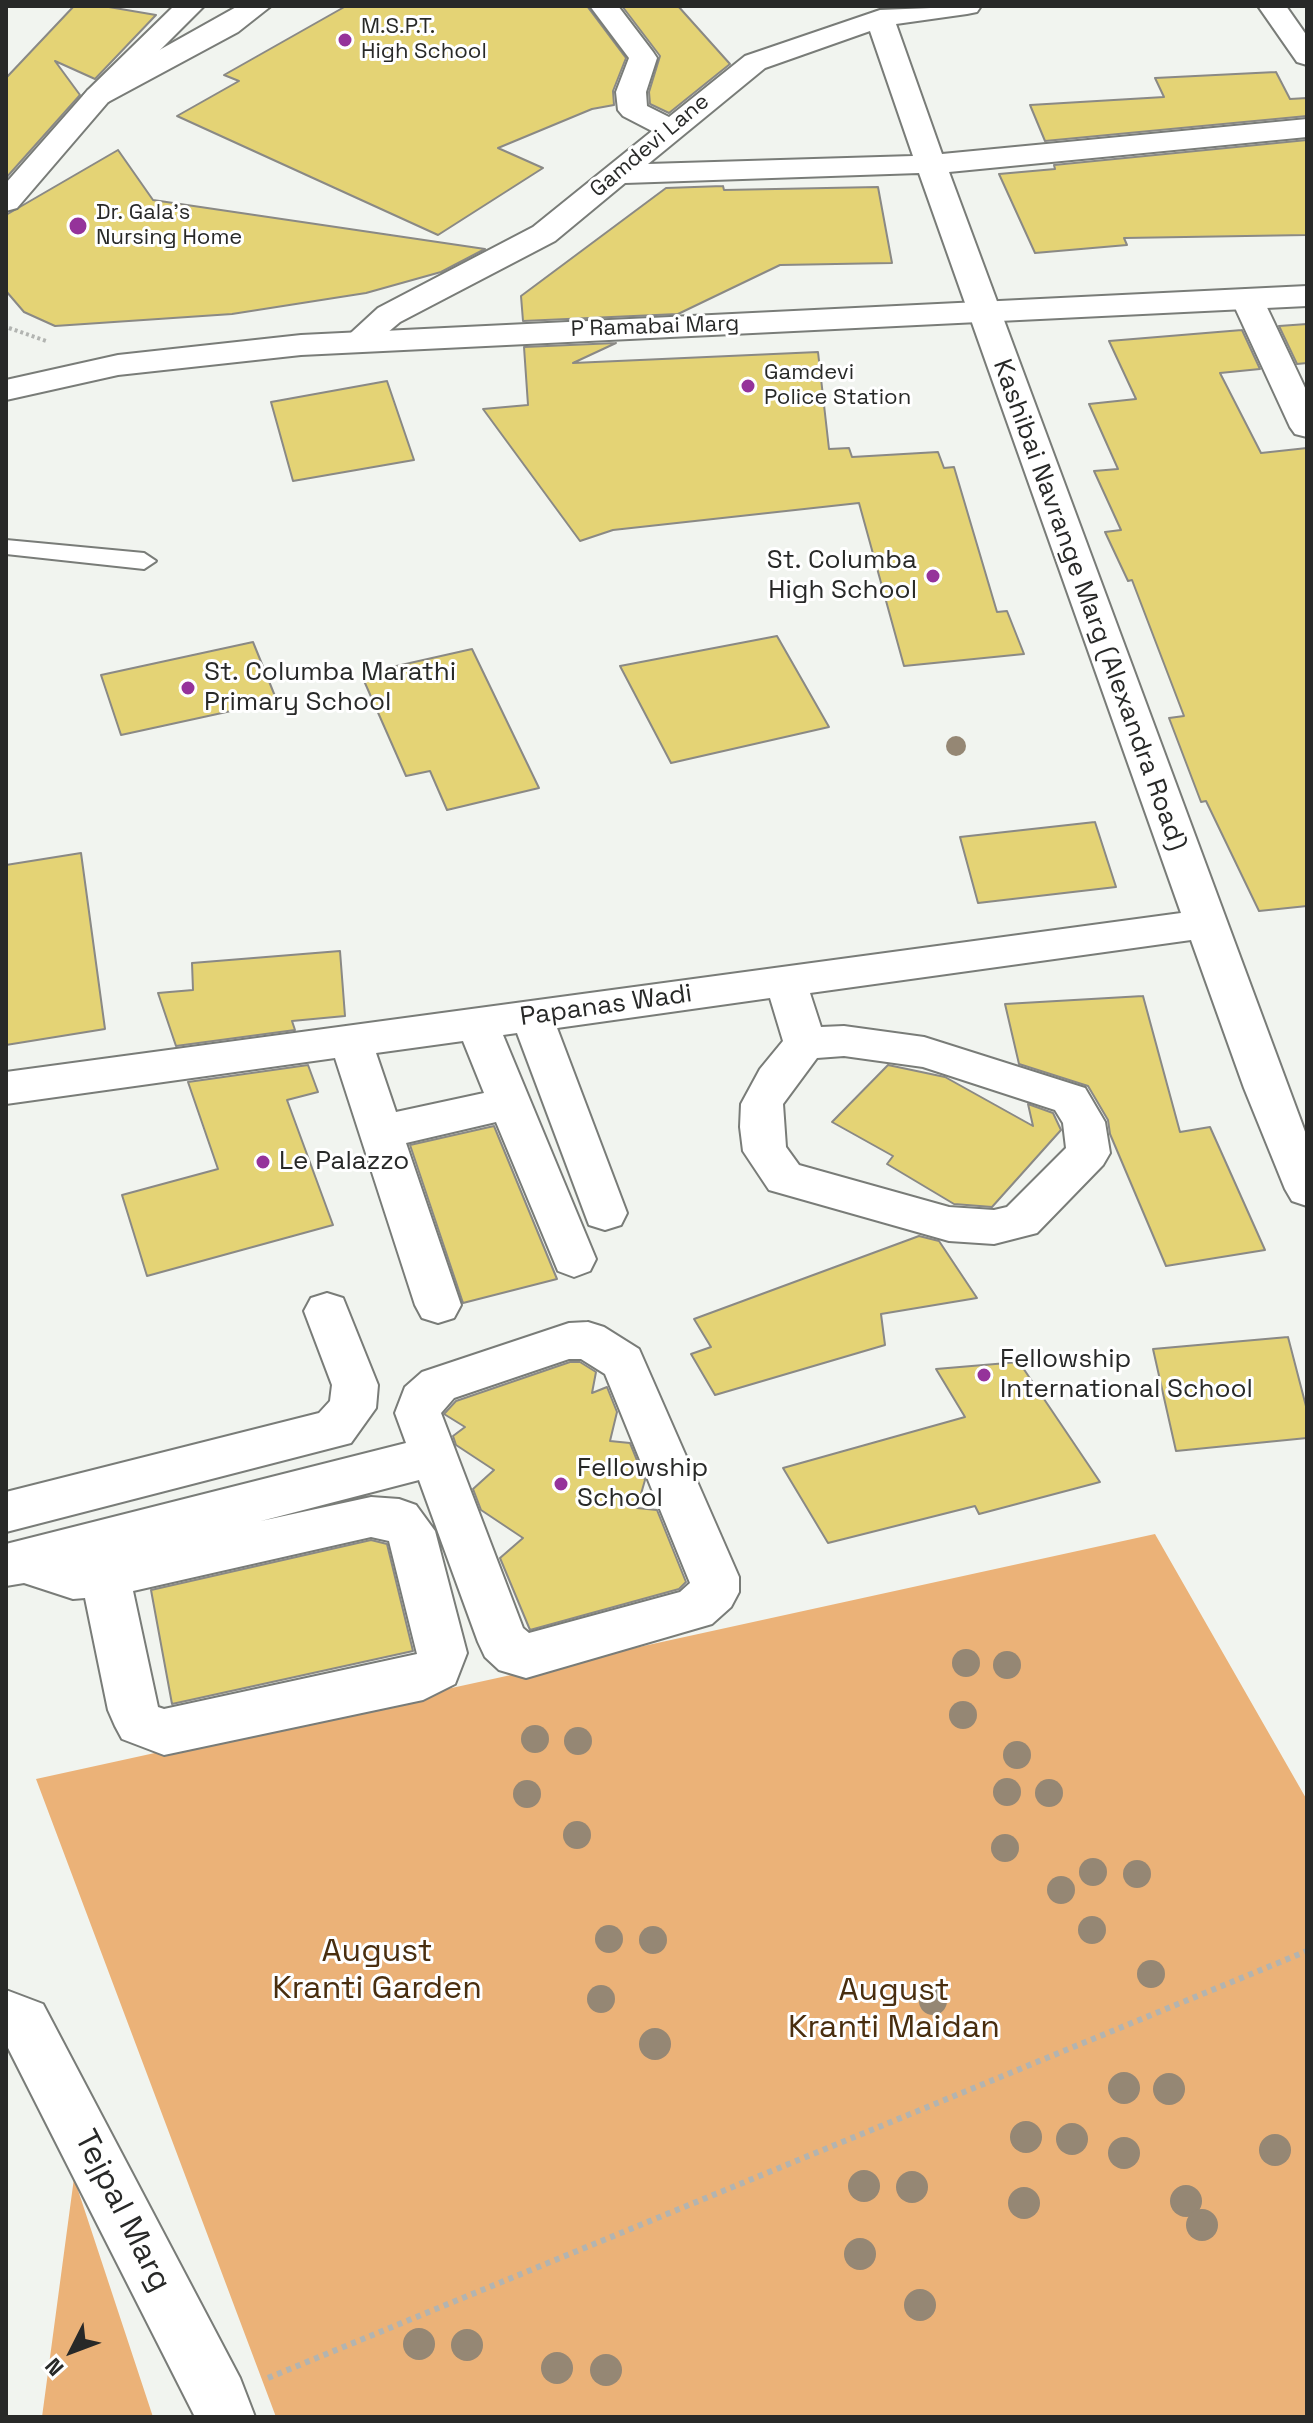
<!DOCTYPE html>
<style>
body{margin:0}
#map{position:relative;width:1313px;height:2423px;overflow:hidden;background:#f1f4ef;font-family:"Space Grotesk",sans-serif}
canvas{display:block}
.frame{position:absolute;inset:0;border:8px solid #282928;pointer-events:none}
.north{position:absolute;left:32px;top:2311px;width:80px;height:80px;-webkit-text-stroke:6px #fff;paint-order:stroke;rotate:228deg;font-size:22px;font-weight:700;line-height:32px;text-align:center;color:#282928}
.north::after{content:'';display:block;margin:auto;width:28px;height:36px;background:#282928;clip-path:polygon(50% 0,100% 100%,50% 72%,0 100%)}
</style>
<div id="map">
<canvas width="1313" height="2423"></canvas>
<div class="frame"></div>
<div class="north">N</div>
</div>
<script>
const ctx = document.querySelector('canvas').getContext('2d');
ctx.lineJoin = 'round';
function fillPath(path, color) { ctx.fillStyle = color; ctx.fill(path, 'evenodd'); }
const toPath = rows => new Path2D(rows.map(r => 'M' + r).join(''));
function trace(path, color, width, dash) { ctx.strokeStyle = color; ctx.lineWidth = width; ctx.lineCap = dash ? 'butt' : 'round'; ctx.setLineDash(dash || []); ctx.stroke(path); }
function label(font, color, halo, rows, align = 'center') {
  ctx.font = font + ' "Space Grotesk",sans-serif'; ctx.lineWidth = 6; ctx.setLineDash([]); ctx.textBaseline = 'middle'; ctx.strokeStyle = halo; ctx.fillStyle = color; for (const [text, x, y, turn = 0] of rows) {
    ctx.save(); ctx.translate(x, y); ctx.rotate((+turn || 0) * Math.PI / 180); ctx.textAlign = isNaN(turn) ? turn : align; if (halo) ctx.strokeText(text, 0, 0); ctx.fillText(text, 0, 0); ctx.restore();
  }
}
fillPath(toPath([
 [1155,1534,1307,1800,1307,2417,276,2417,36,1779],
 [74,2178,153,2417,42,2417]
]), '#ebb278');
const building = toPath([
 [74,6,103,6,156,15,95,79,55,61,80,95,6,178,6,78,74,6],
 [346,6,587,6,626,58,613,91,614,105,592,109,498,148,543,168,438,235,177,116,239,81,224,75,346,6],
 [622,6,678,6,730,64,669,113,650,104,649,92,660,56,622,6],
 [1276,72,1290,99,1307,98,1307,116,1045,141,1030,105,1164,97,1155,78,1276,72],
 [1307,140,1307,235,1124,238,1127,245,1035,253,999,174,1055,169,1054,165,1307,140],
 [118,150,153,200,485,249,441,272,366,293,232,314,55,326,24,312,6,291,6,215,118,150],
 [723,186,724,190,878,187,892,263,780,265,678,314,523,321,521,296,666,188,723,186],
 [1307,324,1307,363,1297,364,1279,326,1307,324],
 [1242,330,1260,369,1220,373,1261,453,1307,448,1307,906,1259,911,1206,801,1201,802,1169,718,1184,716,1132,580,1128,581,1105,532,1121,530,1094,471,1118,469,1089,404,1136,399,1109,341,1242,330],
 [616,343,573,363,818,352,829,449,849,448,852,457,938,452,944,468,954,467,997,612,1007,611,1024,654,904,666,859,503,613,530,580,541,483,409,528,405,524,347,616,343],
 [387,381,414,460,293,481,271,402,387,381],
 [777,636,829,727,671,763,620,666,777,636],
 [253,642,277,701,121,735,101,675,253,642],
 [472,649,539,788,447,810,430,771,406,776,361,674,472,649],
 [1095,822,1116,887,978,903,960,837,1095,822],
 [81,853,105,1029,6,1045,6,865,81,853],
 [340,951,345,1016,292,1021,295,1030,176,1046,158,993,193,990,192,963,340,951],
 [1143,996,1180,1132,1210,1127,1265,1250,1166,1266,1110,1134,1108,1120,1088,1086,1019,1064,1005,1004,1143,996],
 [308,1065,318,1092,287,1100,333,1225,147,1276,122,1195,218,1169,188,1082,308,1065],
 [888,1065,945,1077,1033,1126,1028,1104,1053,1113,1061,1130,992,1207,954,1204,887,1164,893,1156,832,1122,888,1065],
 [494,1126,557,1279,463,1303,410,1145,494,1126],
 [919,1236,939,1241,977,1298,881,1314,885,1345,715,1395,691,1354,711,1347,694,1319,919,1236],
 [1288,1337,1307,1410,1307,1438,1176,1451,1153,1349,1288,1337],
 [570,1362,580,1362,596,1372,592,1393,607,1387,617,1412,610,1441,630,1443,645,1480,637,1508,657,1510,686,1582,679,1589,530,1630,500,1558,523,1538,481,1510,473,1489,494,1470,456,1445,453,1436,465,1427,444,1414,456,1401,570,1362],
 [1019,1362,1100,1482,979,1514,975,1506,828,1543,783,1468,965,1417,936,1369,1019,1362],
 [371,1540,387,1544,413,1651,172,1704,151,1590,371,1540]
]);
fillPath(building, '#e4d375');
trace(building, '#8a8985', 2);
const lane = toPath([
 [6,540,144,553,156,561,144,569,6,554,6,540]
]);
const street = toPath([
 [238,6,271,6,238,32,108,102,88,102,83,96,88,90,238,6],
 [590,6,618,6,653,52,657,58,646,92,647,106,669,117,745,56,880,10,981,6,977,12,967,14,896,24,942,154,1307,119,1307,137,949,172,1307,1137,1307,1206,1292,1201,1285,1189,1244,1088,1191,940,810,993,821,1027,844,1026,924,1037,1085,1088,1105,1122,1110,1153,1103,1165,1037,1233,994,1244,949,1241,769,1190,743,1151,740,1127,741,1104,760,1069,783,1041,770,998,557,1028,627,1213,621,1225,605,1230,589,1225,517,1033,503,1035,596,1259,590,1271,574,1277,558,1271,496,1122,406,1143,461,1305,454,1318,438,1323,422,1318,415,1305,335,1058,6,1104,6,1072,1181,913,919,173,625,183,555,241,400,322,368,349,357,352,346,349,341,342,378,308,533,227,652,131,623,116,618,110,616,92,629,58,590,6],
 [870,31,913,156,648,164,765,68,870,31],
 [463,1041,484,1093,396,1112,376,1053,463,1041],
 [844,1056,923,1067,1055,1110,1063,1123,1066,1148,1007,1207,994,1210,949,1207,799,1165,786,1147,783,1104,817,1058,844,1056],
 [1258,6,1286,6,1307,36,1307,65,1297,62,1258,6],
 [1247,289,1258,292,1263,299,1307,392,1307,437,1295,434,1290,427,1231,299,1236,292,1247,289],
 [327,1293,343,1298,378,1385,376,1408,351,1443,6,1532,6,1492,319,1413,330,1401,332,1385,304,1311,311,1298,327,1293],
 [588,1322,604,1327,639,1349,739,1577,739,1592,731,1607,712,1624,526,1678,499,1670,485,1657,478,1642,419,1480,261,1521,371,1497,399,1499,416,1505,435,1531,467,1653,455,1684,423,1700,164,1755,122,1739,115,1726,108,1710,85,1598,73,1599,24,1583,6,1586,6,1544,406,1443,395,1413,405,1387,422,1372,569,1323,588,1322],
 [569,1359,581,1359,605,1374,690,1583,680,1592,529,1633,523,1628,441,1413,454,1398,569,1359],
 [371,1537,389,1541,417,1654,164,1709,158,1707,133,1591,371,1537],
 [6,1990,43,2004,240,2378,255,2417,195,2417,6,2044,6,1990]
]);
const secondary = toPath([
 [174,6,204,6,108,102,17,208,6,211,6,183,88,90,174,6],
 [1307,286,1307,306,301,355,118,375,6,400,6,380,118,355,301,335,1307,286]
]);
trace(lane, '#797c78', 4);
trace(street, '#797c78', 4);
trace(secondary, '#797c78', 4);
trace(toPath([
 [9,328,46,341]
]), '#b2b4b1', 4, [3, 3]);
trace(toPath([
 [268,2378,1307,1951]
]), '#b2b4b1', 6, [5, 5]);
fillPath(lane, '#fff');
fillPath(street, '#fff');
fillPath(secondary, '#fff');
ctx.fillStyle = '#958774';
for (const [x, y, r] of [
 [956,746,10],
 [966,1663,14],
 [1007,1665,14],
 [963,1715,14],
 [535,1739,14],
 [578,1741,14],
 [1017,1755,14],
 [1007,1792,14],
 [1049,1793,14],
 [527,1794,14],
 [577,1835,14],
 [1005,1848,14],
 [1093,1872,14],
 [1137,1874,14],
 [1061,1890,14],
 [1092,1930,14],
 [609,1939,14],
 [653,1940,14],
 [1151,1974,14],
 [601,1999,14],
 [933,2001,14],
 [655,2044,16],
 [1124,2088,16],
 [1169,2089,16],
 [1026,2137,16],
 [1072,2139,16],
 [1275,2150,16],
 [1124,2153,16],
 [864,2186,16],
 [912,2187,16],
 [1186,2201,16],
 [1024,2203,16],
 [1202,2225,16],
 [860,2254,16],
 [920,2305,16],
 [419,2344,16],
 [467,2345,16],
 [557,2368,16],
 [606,2370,16]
]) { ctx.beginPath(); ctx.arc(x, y, r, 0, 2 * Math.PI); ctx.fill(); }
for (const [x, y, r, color] of [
 [345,40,8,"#95339a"],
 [78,226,10,"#95339a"],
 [748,386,8,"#95339a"],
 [933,576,8,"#95339a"],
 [188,688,8,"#95339a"],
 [263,1162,8,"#95339a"],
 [984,1375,8,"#95339a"],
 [561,1484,8,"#95339a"]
]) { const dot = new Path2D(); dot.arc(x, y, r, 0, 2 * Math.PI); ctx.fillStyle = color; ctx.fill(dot); trace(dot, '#fff', 3); }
label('22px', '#282928', '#fff', [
 ["M.S.P.T.",361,27],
 ["High School",361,52],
 ["Dr. Gala's",96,213],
 ["Nursing Home",96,238],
 ["Gamdevi",764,373],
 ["Police Station",764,398]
], 'left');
label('22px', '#282928', '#fff', [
 ["Gamdevi Lane",650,146,-40],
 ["P Ramabai Marg",655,327,-2]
]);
label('26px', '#282928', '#fff', [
 ["St. Columba",917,561,"right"],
 ["High School",917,591,"right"],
 ["St. Columba Marathi",204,673],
 ["Primary School",204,703],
 ["Le Palazzo",279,1162],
 ["Fellowship",1000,1360],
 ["International School",1000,1390],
 ["Fellowship",577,1469],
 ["School",577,1499]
], 'left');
label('26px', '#282928', '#fff', [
 ["Kashibai Navrange Marg (Alexandra Road)",1089,605,70],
 ["Papanas Wadi",606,1006,-8]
]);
label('32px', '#492e0f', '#fff', [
 ["August",377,1952],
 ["Kranti Garden",377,1989],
 ["August",894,1991],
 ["Kranti Maidan",894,2028]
]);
label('32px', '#282928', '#fff', [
 ["Tejpal Marg",122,2211,63]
]);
</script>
